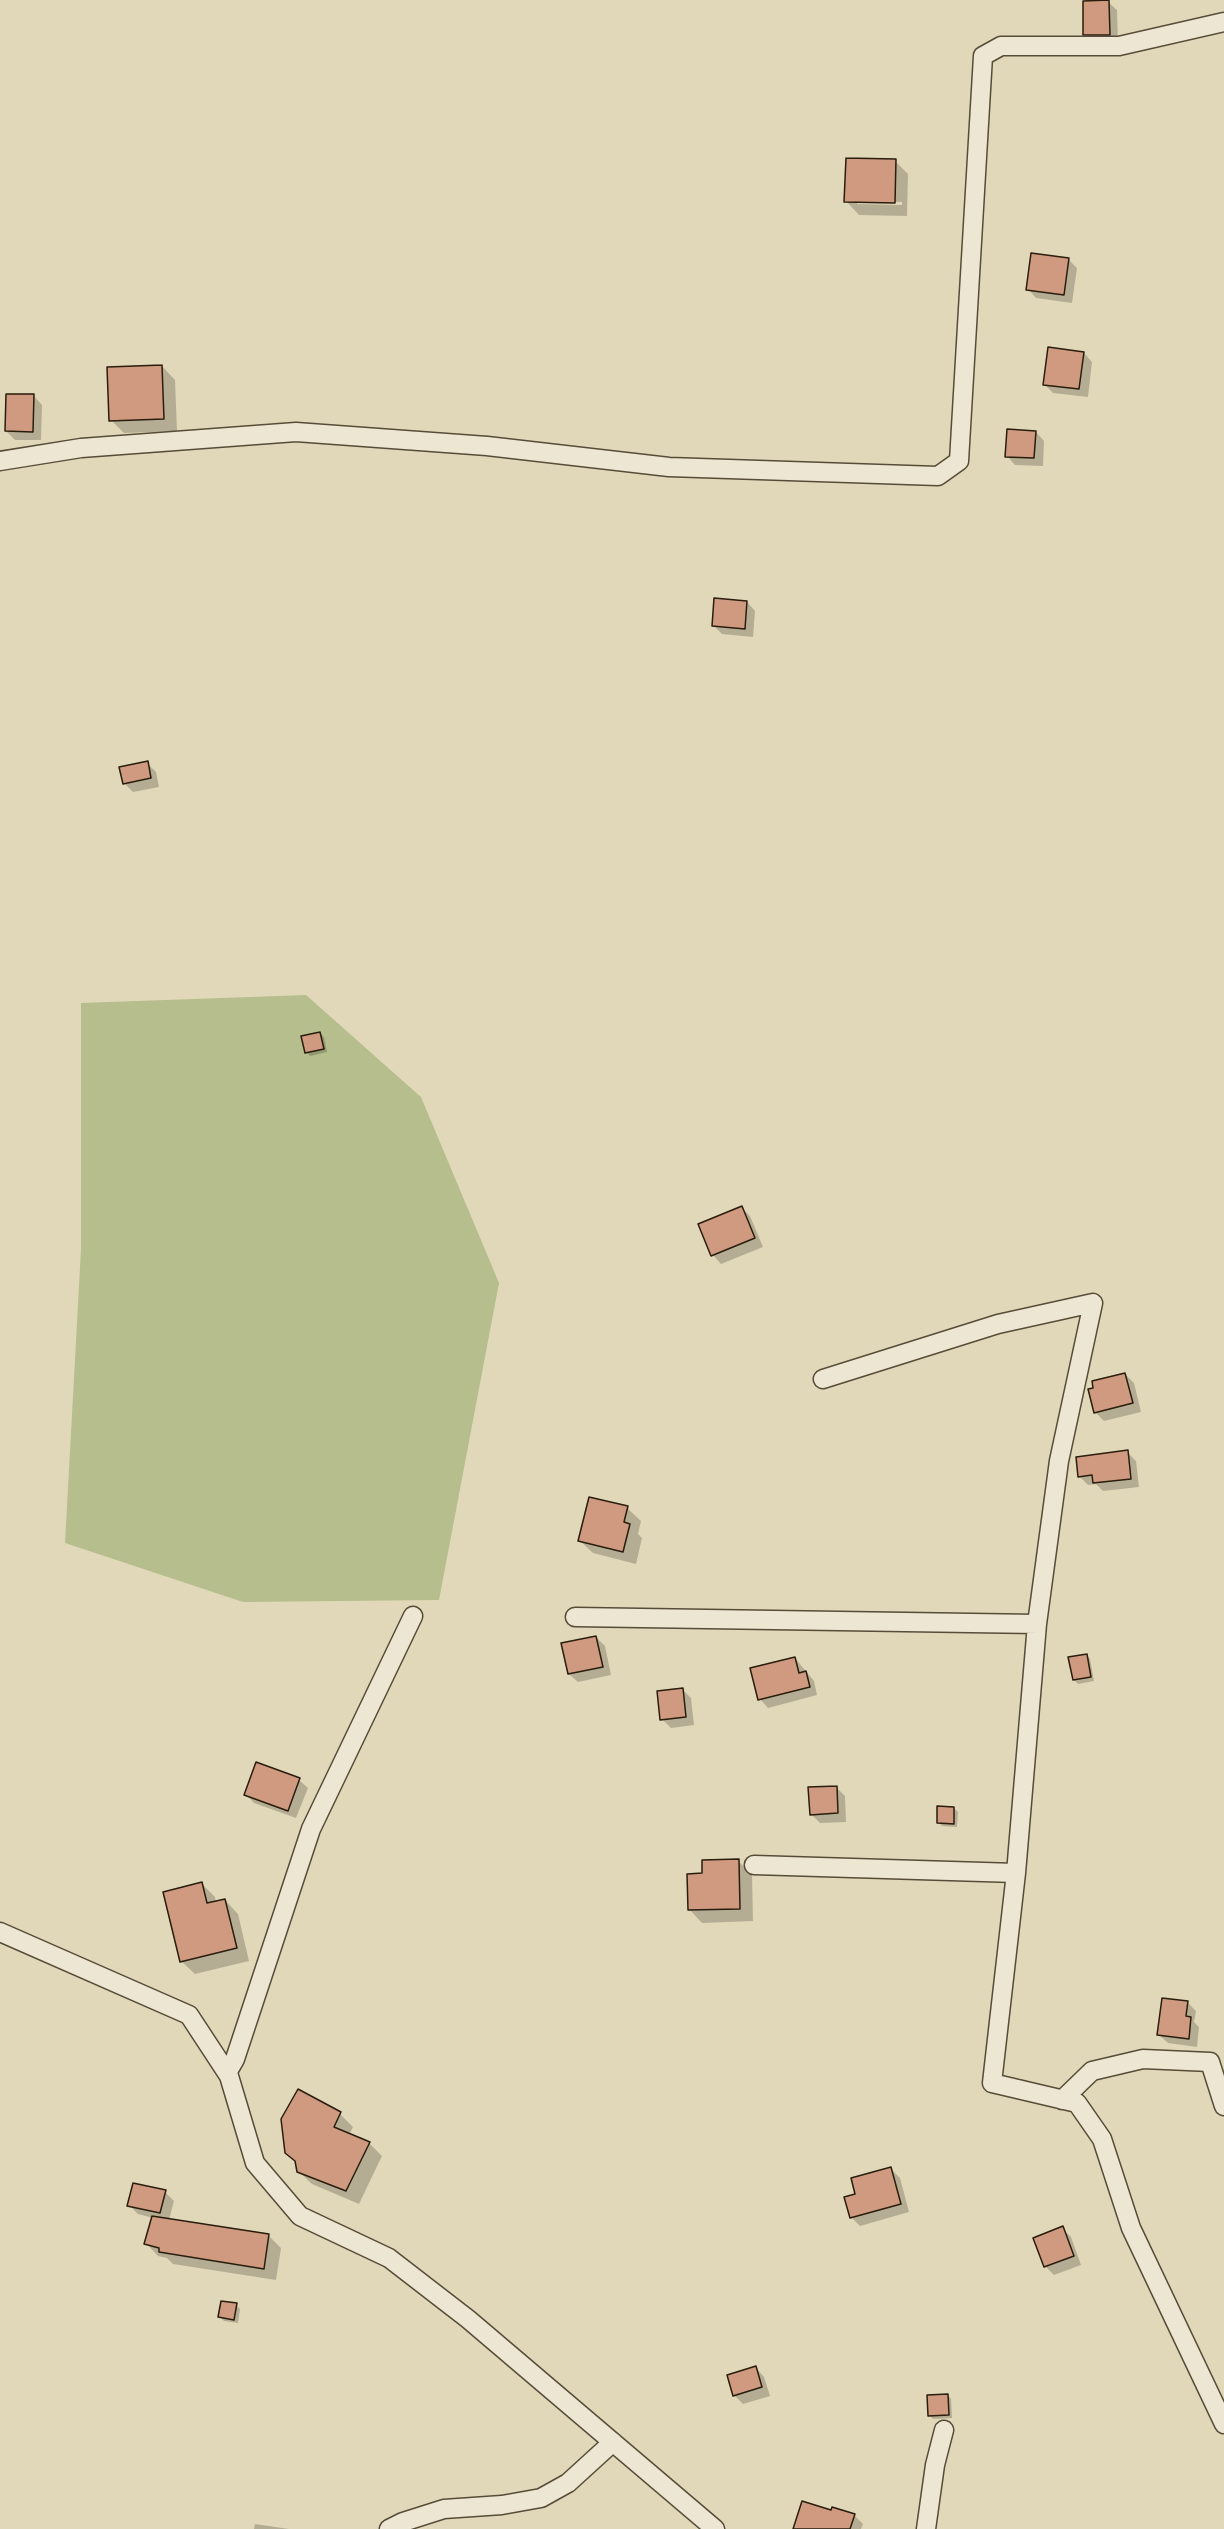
<!DOCTYPE html>
<style>
body{margin:0}
canvas{display:block;background:#e1d8b9}
</style>
<canvas width="1224" height="2529"></canvas>
<script>
const ctx = document.querySelector('canvas').getContext('2d');
ctx.lineJoin = 'round';
function fillPath(path, color) { ctx.fillStyle = color; ctx.fill(path, 'evenodd'); }
const toPath = rows => new Path2D(rows.map(r => 'M' + r).join(''));
function trace(path, color, width, dash) { ctx.strokeStyle = color; ctx.lineWidth = width; ctx.lineCap = dash ? 'butt' : 'round'; ctx.setLineDash(dash || []); ctx.stroke(path); }
fillPath(toPath([
 [306,995,421,1097,499,1283,439,1600,243,1602,65,1543,81,1249,81,1003]
]), '#b6be8d');
fillPath(toPath([
 [1108,2,1117,10,1118,43,1094,43,1085,34],
 [895,161,908,174,907,216,859,215,846,201],
 [857,201,902,202,902,205,857,204],
 [1068,259,1077,268,1072,303,1036,298,1028,289],
 [1084,353,1092,362,1088,397,1053,393,1044,384],
 [162,366,175,380,177,431,124,433,111,420],
 [34,396,42,405,41,440,15,440,6,431],
 [1036,432,1044,441,1043,466,1015,465,1007,456],
 [747,602,755,611,753,637,722,634,713,625],
 [147,763,156,772,159,787,133,792,124,783],
 [320,1033,324,1037,327,1052,310,1056,306,1052],
 [741,1207,750,1216,763,1247,721,1264,713,1255,699,1224],
 [1125,1374,1134,1383,1141,1412,1104,1421,1095,1412],
 [1127,1452,1136,1461,1139,1487,1103,1491,1096,1484,1088,1485,1080,1477],
 [627,1508,641,1521,638,1534,642,1538,636,1564,593,1553,579,1540],
 [596,1637,605,1646,611,1675,578,1682,569,1674],
 [1086,1655,1090,1659,1094,1681,1078,1684,1074,1680],
 [795,1658,814,1681,817,1695,768,1708,760,1699],
 [682,1689,691,1698,694,1725,671,1728,662,1719],
 [299,1780,308,1788,296,1818,254,1803,246,1794],
 [836,1787,845,1796,846,1822,820,1823,811,1814],
 [954,1808,958,1812,957,1827,942,1826,938,1822],
 [738,1861,752,1874,753,1921,702,1923,689,1909,703,1875],
 [202,1884,215,1897,216,1903,225,1900,238,1914,249,1961,195,1974,181,1961],
 [1187,2002,1196,2011,1194,2022,1199,2027,1197,2047,1168,2043,1159,2035],
 [340,2114,353,2127,349,2135,369,2143,382,2156,359,2204,312,2184,298,2171],
 [891,2169,900,2178,909,2212,860,2226,851,2217,857,2195],
 [165,2192,174,2201,169,2220,269,2236,281,2248,276,2280,173,2264,167,2258,158,2256,146,2243,153,2218,138,2214,129,2205],
 [1062,2228,1071,2237,1081,2265,1054,2275,1045,2266],
 [236,2305,240,2309,238,2323,224,2321,220,2317],
 [756,2368,764,2377,770,2396,743,2404,735,2396,728,2376],
 [948,2395,951,2399,952,2418,933,2419,929,2415],
 [832,2512,854,2515,863,2524,861,2529,795,2529],
 [255,2524,289,2529,254,2529]
]), '#0003');
const building = toPath([
 [1109,0,1110,35,1083,35,1083,1,1109,0],
 [846,158,896,159,895,203,844,202,846,158],
 [1031,253,1069,258,1064,295,1026,290,1031,253],
 [1048,347,1084,352,1079,389,1043,385,1048,347],
 [162,365,164,419,109,421,107,367,162,365],
 [6,394,34,394,33,432,5,431,6,394],
 [1007,429,1036,431,1034,458,1005,457,1007,429],
 [714,598,747,601,745,629,712,626,714,598],
 [148,761,151,778,123,784,119,767,148,761],
 [320,1032,324,1049,305,1053,301,1036,320,1032],
 [742,1206,755,1238,711,1256,698,1224,742,1206],
 [1125,1373,1133,1403,1094,1413,1088,1389,1093,1388,1092,1381,1125,1373],
 [1128,1450,1131,1479,1093,1483,1092,1475,1078,1477,1076,1457,1128,1450],
 [589,1497,628,1506,624,1522,630,1524,623,1552,578,1541,589,1497],
 [596,1636,603,1667,568,1674,561,1643,596,1636],
 [1087,1654,1091,1677,1073,1680,1068,1657,1087,1654],
 [795,1657,799,1673,806,1671,810,1687,758,1700,750,1668,795,1657],
 [683,1688,686,1717,660,1720,657,1691,683,1688],
 [256,1762,300,1778,288,1811,244,1795,256,1762],
 [837,1786,838,1813,810,1815,808,1787,837,1786],
 [937,1806,954,1807,954,1824,937,1823,937,1806],
 [739,1859,740,1909,688,1910,687,1874,702,1873,702,1860,739,1859],
 [202,1882,207,1903,225,1899,237,1948,180,1962,163,1892,202,1882],
 [1162,1998,1188,2001,1186,2016,1191,2017,1189,2039,1157,2035,1162,1998],
 [298,2089,341,2112,334,2127,370,2142,346,2191,297,2172,295,2161,285,2153,281,2119,298,2089],
 [891,2167,901,2204,850,2218,844,2197,855,2194,851,2178,891,2167],
 [133,2183,166,2190,160,2213,127,2206,133,2183],
 [152,2216,269,2234,264,2269,159,2252,159,2248,144,2244,152,2216],
 [1063,2226,1074,2256,1044,2267,1033,2238,1063,2226],
 [221,2301,237,2303,234,2320,218,2317,221,2301],
 [756,2366,762,2387,733,2396,727,2375,756,2366],
 [948,2394,949,2415,928,2416,927,2395,948,2394],
 [802,2501,831,2510,832,2507,855,2514,850,2529,793,2529,802,2501]
]);
fillPath(building, '#cf9a7f');
trace(building, '#291d0d', 1.5);
const minor = toPath([
 [0,461,81,448,296,432,487,446,669,467,938,476,959,461,983,56,1001,46,1119,46,1224,22],
 [823,1379,998,1324,1093,1303,1059,1461,1037,1624,1016,1873,992,2083,1077,2103,1102,2139,1131,2228,1224,2424],
 [575,1617,1037,1624],
 [754,1865,1016,1873],
 [0,1932,189,2015,229,2076,255,2163,300,2216,389,2258,468,2319,715,2529],
 [227,2073,235,2059,311,1829,413,1616],
 [1062,2100,1092,2071,1143,2059,1210,2062,1224,2106],
 [389,2529,403,2522,444,2509,502,2505,541,2498,568,2483,613,2442],
 [926,2529,935,2465,944,2430]
]);
trace(minor, '#574c38', 21);
trace(minor, '#ece6d2', 18);
</script>
